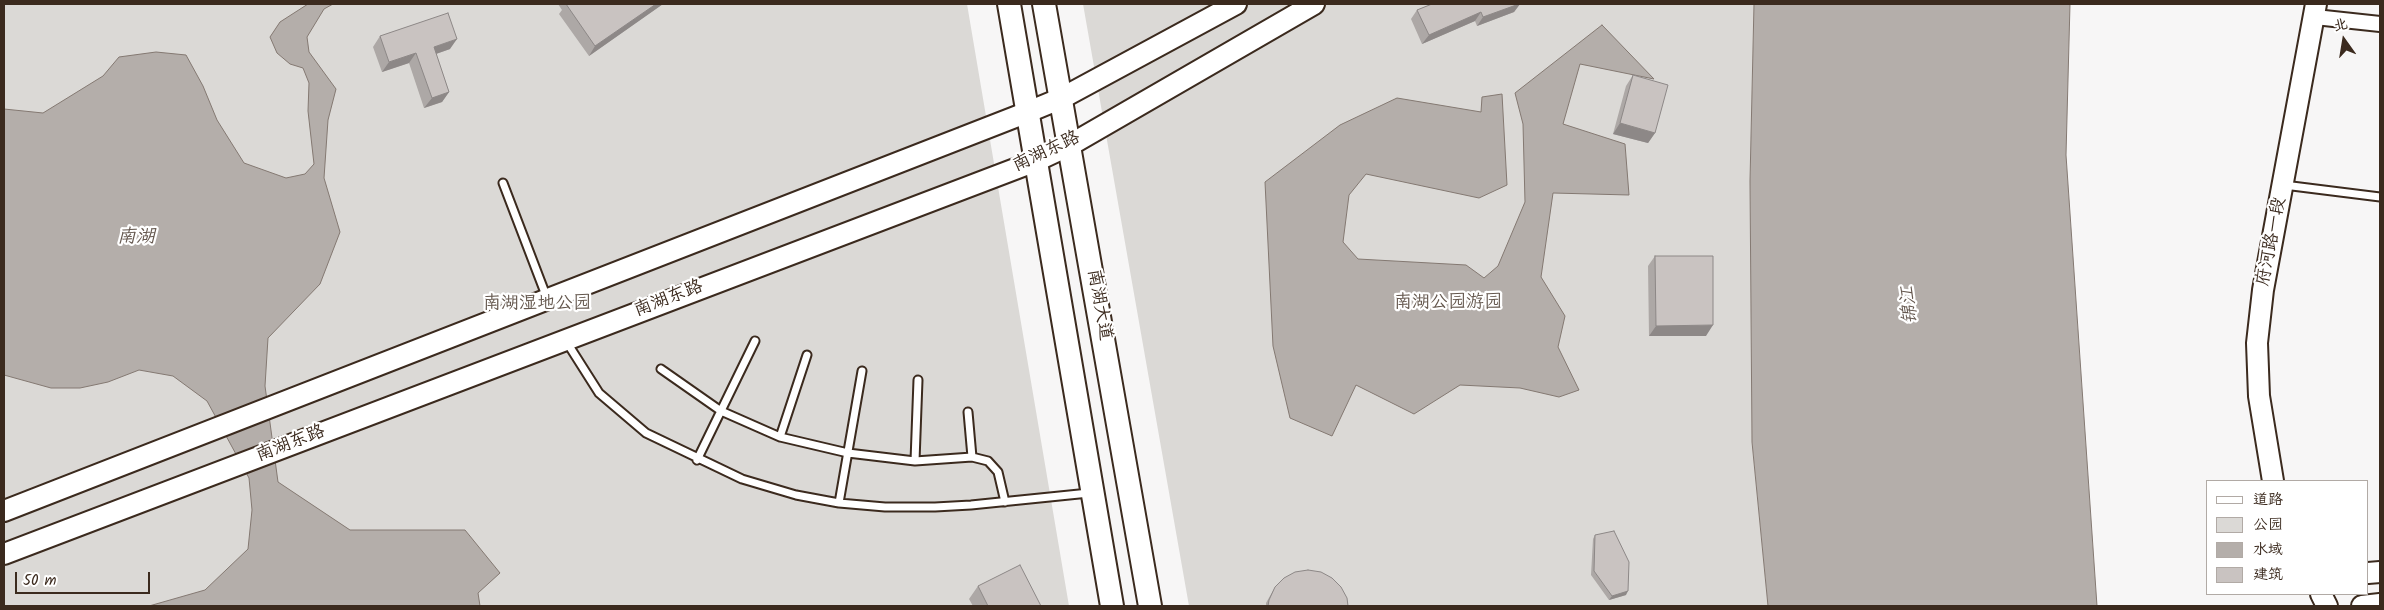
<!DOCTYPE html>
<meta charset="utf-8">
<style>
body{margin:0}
#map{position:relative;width:2384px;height:610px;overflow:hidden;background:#f7f6f6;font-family:Kalam,"LXGW WenKai TC",sans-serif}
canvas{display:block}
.frame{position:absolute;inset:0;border:5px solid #3b2a1e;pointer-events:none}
.legend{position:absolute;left:2206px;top:480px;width:162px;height:115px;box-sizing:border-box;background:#fff;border:1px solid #b1aaa5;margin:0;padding:6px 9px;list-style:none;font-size:15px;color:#3b2a1e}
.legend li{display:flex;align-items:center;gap:10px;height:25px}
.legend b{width:25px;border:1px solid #b1aaa5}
.north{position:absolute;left:2319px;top:15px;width:50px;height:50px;-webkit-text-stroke:4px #fff;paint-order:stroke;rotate:347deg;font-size:14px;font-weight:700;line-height:20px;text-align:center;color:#3b2a1e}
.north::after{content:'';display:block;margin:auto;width:18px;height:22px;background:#3b2a1e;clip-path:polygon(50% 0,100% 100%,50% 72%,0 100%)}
.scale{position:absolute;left:15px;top:572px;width:135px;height:22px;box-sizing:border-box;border:2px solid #3b2a1e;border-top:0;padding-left:6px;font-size:15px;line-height:18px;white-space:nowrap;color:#3b2a1e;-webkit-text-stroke:4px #fff;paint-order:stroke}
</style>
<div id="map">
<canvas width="2384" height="610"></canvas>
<div class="frame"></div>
<ul class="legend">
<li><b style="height:6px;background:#fff"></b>道路</li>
<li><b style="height:14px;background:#dbd9d6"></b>公园</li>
<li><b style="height:14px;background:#b4aeaa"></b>水域</li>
<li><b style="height:14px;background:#c9c3c1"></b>建筑</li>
</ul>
<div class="north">北</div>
<div class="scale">50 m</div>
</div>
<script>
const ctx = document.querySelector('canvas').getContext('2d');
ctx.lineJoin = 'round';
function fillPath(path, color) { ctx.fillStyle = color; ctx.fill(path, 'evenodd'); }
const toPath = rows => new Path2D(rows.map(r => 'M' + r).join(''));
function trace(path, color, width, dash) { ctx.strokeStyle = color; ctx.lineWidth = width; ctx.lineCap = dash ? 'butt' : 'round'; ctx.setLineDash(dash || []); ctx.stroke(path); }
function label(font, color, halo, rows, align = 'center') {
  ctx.font = font + ' Kalam,"LXGW WenKai TC",sans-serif'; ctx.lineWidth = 4.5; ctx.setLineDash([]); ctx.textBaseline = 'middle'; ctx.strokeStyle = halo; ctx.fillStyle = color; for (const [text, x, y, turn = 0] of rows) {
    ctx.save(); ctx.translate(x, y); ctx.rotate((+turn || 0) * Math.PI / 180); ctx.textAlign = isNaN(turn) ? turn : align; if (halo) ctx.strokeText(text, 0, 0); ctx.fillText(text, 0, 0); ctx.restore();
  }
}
fillPath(toPath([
 [4,4,967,4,1069,606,4,606],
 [1083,4,1754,4,1750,181,1752,442,1768,606,1189,606]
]), '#dbd9d6');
const water = toPath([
 [308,4,333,4,324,9,307,37,309,52,336,89,328,120,324,178,340,232,320,284,268,338,265,386,278,482,350,530,465,530,500,573,478,593,480,606,149,606,205,590,248,549,252,510,249,478,207,401,173,376,139,370,108,382,80,388,51,388,4,375,4,109,43,113,103,76,119,57,156,52,186,55,203,86,217,120,244,163,286,178,305,174,314,164,308,111,309,83,303,68,290,64,277,53,270,37,280,22,308,4],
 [1754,4,2070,4,2066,155,2097,606,1768,606,1752,442,1750,181,1754,4],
 [1602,25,1654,79,1580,64,1563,124,1625,144,1629,195,1553,193,1541,277,1565,316,1558,347,1579,390,1559,397,1520,388,1460,385,1414,414,1356,385,1332,436,1290,418,1273,346,1265,182,1340,125,1397,98,1481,112,1482,97,1502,94,1507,185,1479,198,1366,174,1349,195,1343,242,1358,259,1466,265,1484,278,1498,266,1525,202,1523,124,1515,93,1602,25]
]);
fillPath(water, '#b4aeaa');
trace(water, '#847972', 1);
const service = toPath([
 [503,183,547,298],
 [2284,185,2380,197],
 [566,341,599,393,646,433,742,479,796,495,839,503,885,507,935,507,971,505,1089,493],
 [661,369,721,411,780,437,848,453,915,461,972,457,988,461,998,472,1005,502],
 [968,412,972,457],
 [780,437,807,355],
 [697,460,755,341],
 [915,461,918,380],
 [839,503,862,371]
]);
const minor = toPath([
 [2315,17,2380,24]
]);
const secondary = toPath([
 [2273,481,2259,396,2257,343,2263,290,2316,4],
 [4,511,1028,112,1062,98,1236,4],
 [4,554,1036,161,1070,145,1314,4],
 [2368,573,2380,572],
 [2321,594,2327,606],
 [2362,606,2380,604]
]);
const primary = toPath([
 [1009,4,1112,606],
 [1044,4,1150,606]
]);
trace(service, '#3b2a1e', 11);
trace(minor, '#3b2a1e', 18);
trace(secondary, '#3b2a1e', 24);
trace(primary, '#3b2a1e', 26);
trace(service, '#fff', 7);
trace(minor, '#fff', 14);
trace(secondary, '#fff', 20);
trace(primary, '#fff', 22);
fillPath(toPath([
 [558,4,663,4,589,56,559,14,562,10],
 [1432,4,1520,4,1514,12,1477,26,1475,21,1422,44,1411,19,1417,10],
 [380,36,450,49,436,54,449,92,442,102,424,108,409,63,382,72,373,47],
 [1633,75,1655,133,1648,143,1613,134,1626,86],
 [1655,256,1706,336,1649,336,1648,266],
 [1595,535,1626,595,1609,600,1591,575,1593,539],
 [978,586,1041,606,973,606,969,599],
 [1275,587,1348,606,1266,606,1266,603]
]), '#ada8a6');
fillPath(toPath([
 [656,4,663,4,589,56,595,46],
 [1519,4,1520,4,1514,12,1477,26,1483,17],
 [1481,12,1475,21,1422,44,1429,35],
 [457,39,450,49,427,57,434,47],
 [416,53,409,63,382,72,389,62],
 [449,92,442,102,424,108,432,98],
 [1620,123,1655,133,1648,143,1613,134],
 [1713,325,1706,336,1649,336,1656,326],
 [1628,591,1626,595,1609,600,1612,596]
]), '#8d8887');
const building = toPath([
 [566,4,656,4,595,46,566,4],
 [1432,4,1519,4,1483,17,1481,12,1429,35,1417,10,1432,4],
 [448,13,457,39,434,47,449,92,432,98,416,53,389,62,380,36,448,13],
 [1633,75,1668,85,1655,133,1620,123,1633,75],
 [1655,256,1713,256,1713,325,1656,326,1655,256],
 [1614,531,1629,562,1628,591,1612,596,1594,571,1595,535,1614,531],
 [1020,565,1041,606,988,606,978,586,1020,565],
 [1308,570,1321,572,1332,578,1341,587,1347,598,1348,606,1268,606,1269,600,1275,587,1284,578,1295,572,1308,570]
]);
fillPath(building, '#c9c3c1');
trace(building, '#8d8887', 1);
label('18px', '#3b2a1e', '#fff', [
 ["南湖东路",1047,153,-25],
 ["府河路一段",2273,242,-79],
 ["南湖东路",669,300,-21],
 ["南湖大道",1098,305,80],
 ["南湖东路",291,445,-21]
]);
label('18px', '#63564c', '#fff', [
 ["南湖公园游园",1448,304],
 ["南湖湿地公园",537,305]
]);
label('italic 19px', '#65584f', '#fff', [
 ["南湖",136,239],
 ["锦江",1911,305,-96]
]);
</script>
